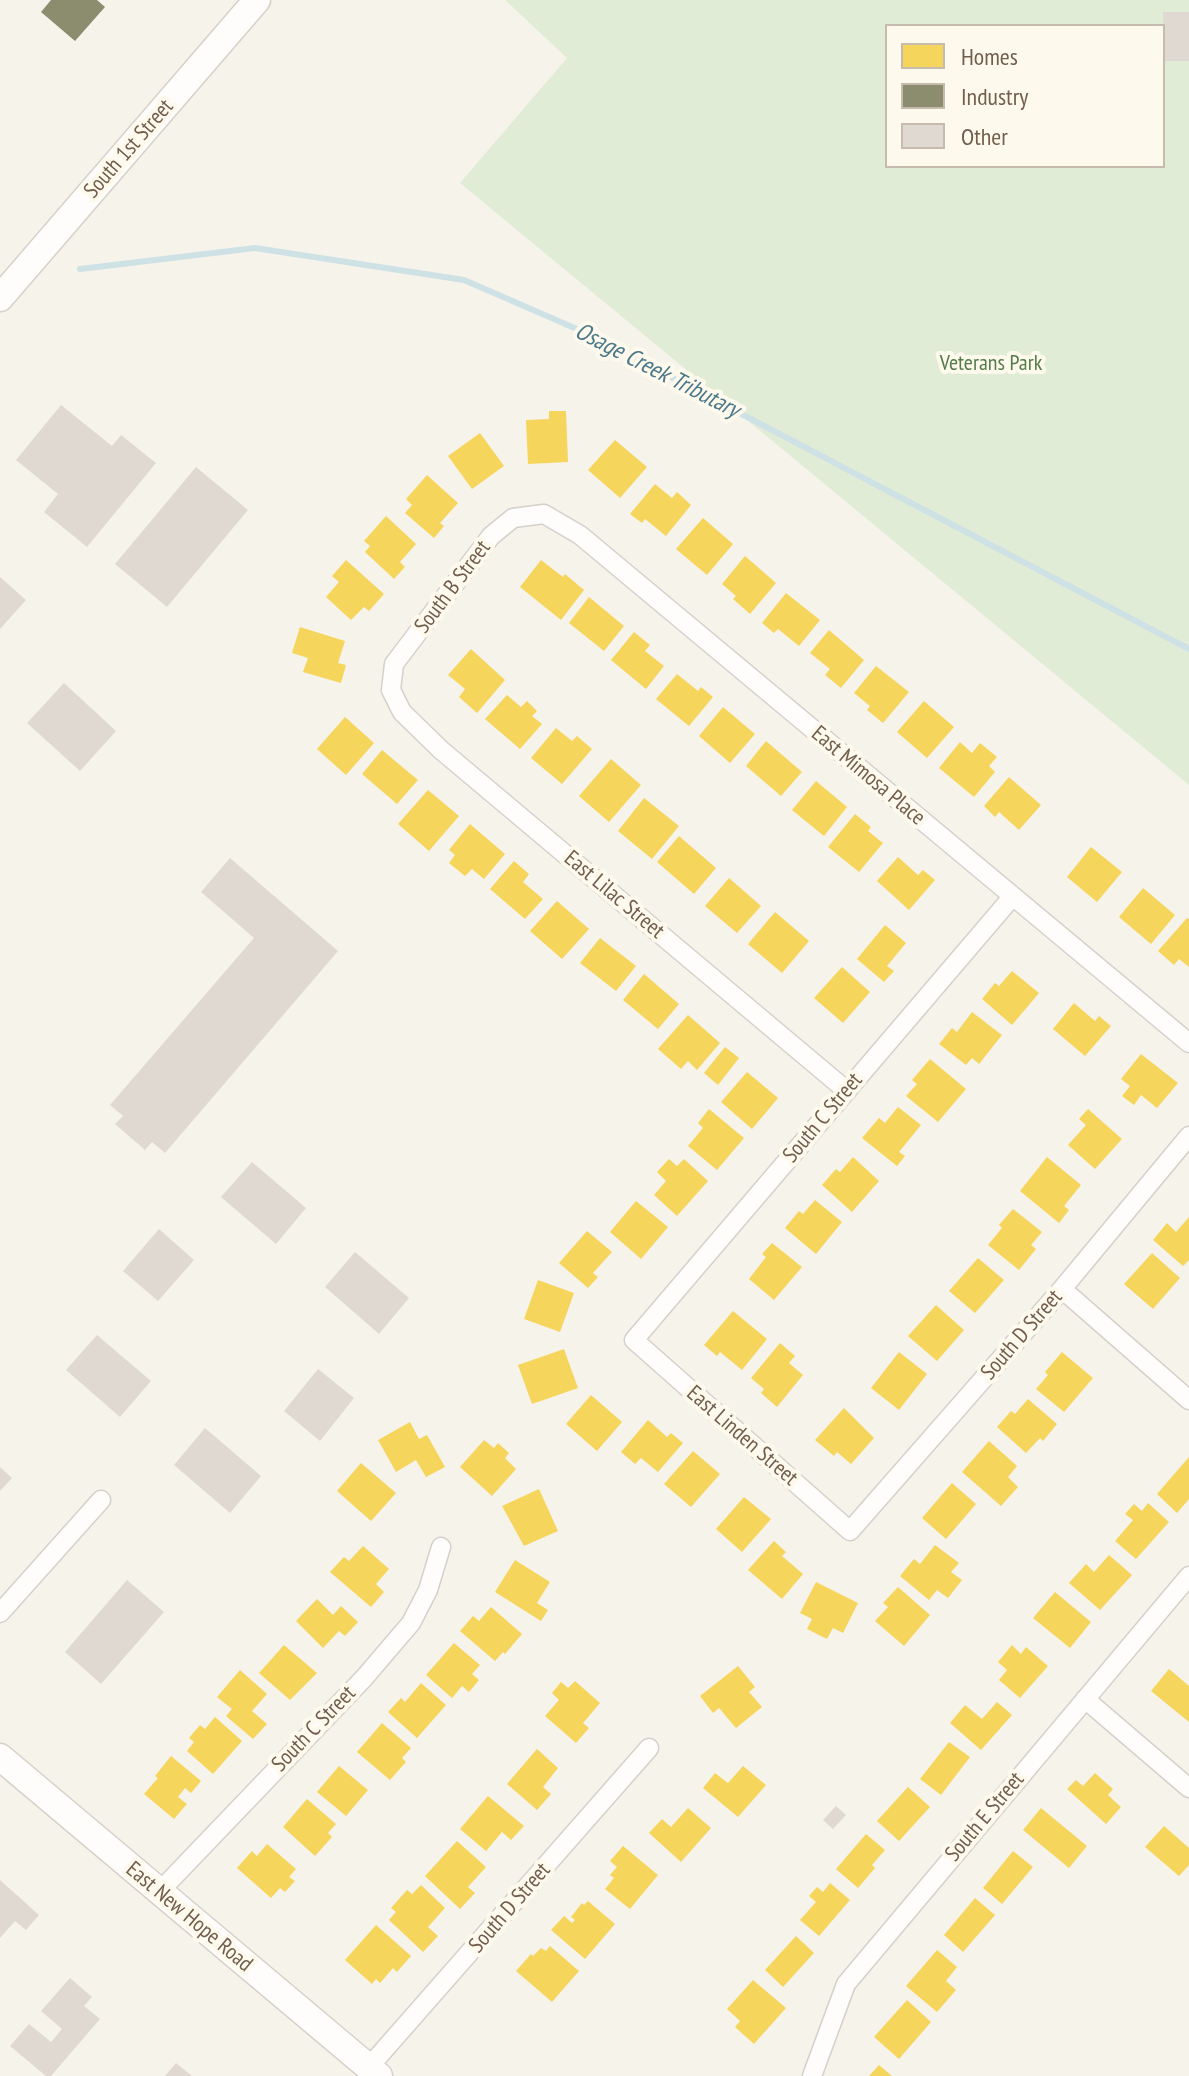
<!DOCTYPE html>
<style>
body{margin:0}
#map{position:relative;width:1189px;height:2076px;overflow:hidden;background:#f6f3eb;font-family:"PT Sans Narrow",sans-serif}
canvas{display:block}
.legend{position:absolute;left:885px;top:24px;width:280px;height:144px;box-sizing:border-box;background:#fef9ed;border:2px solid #c6bbad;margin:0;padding:10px 14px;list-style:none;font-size:24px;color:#725e4d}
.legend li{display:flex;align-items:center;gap:16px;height:40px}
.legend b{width:40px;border:2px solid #c6bbad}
</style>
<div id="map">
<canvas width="1189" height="2076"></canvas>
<ul class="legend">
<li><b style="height:22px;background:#f6d55c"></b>Homes</li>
<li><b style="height:22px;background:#8c8c6e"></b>Industry</li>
<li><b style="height:22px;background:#dfd9d1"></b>Other</li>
</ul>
</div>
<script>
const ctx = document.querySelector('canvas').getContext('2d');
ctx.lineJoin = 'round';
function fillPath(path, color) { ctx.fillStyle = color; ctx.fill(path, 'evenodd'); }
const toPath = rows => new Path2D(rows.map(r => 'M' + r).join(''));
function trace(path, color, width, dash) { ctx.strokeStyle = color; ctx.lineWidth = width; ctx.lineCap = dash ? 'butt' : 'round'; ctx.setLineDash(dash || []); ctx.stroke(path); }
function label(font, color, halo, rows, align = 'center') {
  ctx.font = font + ' "PT Sans Narrow",sans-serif'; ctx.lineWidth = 8; ctx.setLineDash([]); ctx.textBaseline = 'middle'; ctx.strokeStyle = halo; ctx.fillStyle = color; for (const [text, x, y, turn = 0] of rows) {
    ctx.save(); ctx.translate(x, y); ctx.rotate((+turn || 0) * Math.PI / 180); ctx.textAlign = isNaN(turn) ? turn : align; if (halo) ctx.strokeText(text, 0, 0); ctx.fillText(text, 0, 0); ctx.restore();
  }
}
fillPath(toPath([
 [505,0,1189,0,1189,785,460,183,567,58],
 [887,26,1163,26,1163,166,887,166]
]), '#e1ecd7');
fillPath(toPath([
 [549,411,566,411,568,462,528,464,526,420,549,419],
 [480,433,504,466,472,489,448,456],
 [615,440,647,467,620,498,588,470],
 [427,475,458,503,440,523,444,526,434,538,405,513,412,505,406,499],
 [655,484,672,498,677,492,691,505,666,536,645,519,642,523,630,514],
 [386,516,416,544,400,562,405,567,394,579,365,552,370,546,364,541],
 [703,518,733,544,707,575,676,549],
 [745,556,776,583,750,614,733,599,736,596,722,584],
 [346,560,384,594,369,611,364,607,351,620,326,597,339,582,332,576],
 [541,560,563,577,565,574,584,590,561,620,520,587],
 [786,593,820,620,799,646,778,629,774,633,762,623],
 [589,597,624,626,604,651,569,623],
 [300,627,345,641,338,663,346,665,341,683,303,672,308,658,292,653],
 [829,630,864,660,841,688,825,675,830,669,810,653],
 [634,632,650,645,645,651,664,666,646,689,611,660],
 [471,649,505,680,477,713,459,697,465,689,448,675],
 [876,666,909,692,883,723,867,710,870,706,854,693],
 [677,674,698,691,701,687,713,697,689,726,656,699],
 [507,695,521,707,527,701,537,711,532,716,542,724,520,749,485,719],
 [924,701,954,727,927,758,897,732],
 [723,707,755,734,730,763,699,736],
 [345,717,374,743,346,775,317,749],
 [556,728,572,741,577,736,592,749,562,784,531,758],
 [766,741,802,772,781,796,746,766],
 [960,742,972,753,980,743,997,757,989,766,995,772,974,797,939,768],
 [382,750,418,780,397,804,362,774],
 [611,759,641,785,609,822,579,796],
 [1009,777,1041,805,1019,830,999,812,995,817,984,806],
 [816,781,847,807,824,836,792,810],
 [428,790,459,816,429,851,398,824],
 [644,798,679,826,652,859,618,831],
 [855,814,871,827,868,831,883,843,859,872,828,847],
 [470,824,505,854,484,879,472,869,465,876,449,863,455,855,449,850],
 [679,836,716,868,694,894,657,862],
 [1091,847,1122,872,1097,902,1067,877],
 [898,857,918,875,923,870,935,880,909,910,877,881],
 [514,861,529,874,523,882,543,899,525,919,490,889],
 [729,878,761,906,737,933,705,906],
 [1143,888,1175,915,1151,944,1119,917],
 [557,901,589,929,562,959,530,931],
 [775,912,809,941,782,973,748,944],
 [1187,918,1189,919,1189,967,1179,959,1174,965,1158,951],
 [885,925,906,943,887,966,894,971,884,982,857,959],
 [600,938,636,966,616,991,580,963],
 [842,967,870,992,843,1023,814,998],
 [1012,971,1039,993,1012,1025,982,999,995,983,999,986],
 [644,974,679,1004,658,1029,623,1000],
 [1074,1003,1095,1021,1099,1016,1111,1026,1085,1056,1053,1029],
 [972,1012,1002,1035,979,1064,972,1058,966,1065,939,1044,952,1028,957,1032],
 [688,1015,720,1043,697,1070,688,1061,681,1069,658,1049],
 [725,1047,739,1058,718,1085,704,1073],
 [1141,1054,1178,1083,1157,1108,1141,1095,1134,1105,1122,1096,1130,1086,1121,1079],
 [930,1059,966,1089,938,1122,906,1096,917,1084,912,1080],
 [747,1072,778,1098,752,1129,721,1102],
 [898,1107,921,1125,899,1152,905,1156,897,1166,862,1138,879,1118,885,1123],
 [709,1109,744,1138,717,1170,688,1146,703,1128,698,1123],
 [1088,1109,1122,1139,1095,1169,1068,1145,1086,1125,1079,1119],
 [853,1157,879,1181,852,1212,822,1185,836,1169,840,1172],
 [1047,1157,1081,1185,1064,1206,1069,1210,1059,1223,1020,1191],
 [669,1159,677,1166,684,1159,708,1181,677,1216,654,1195,666,1181,657,1172],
 [815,1200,842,1222,816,1254,785,1228,799,1211,803,1214],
 [636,1201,668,1227,641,1259,610,1232],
 [1013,1209,1042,1232,1031,1245,1036,1249,1019,1270,988,1245,1002,1228,999,1225],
 [1189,1217,1189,1260,1183,1266,1153,1240,1167,1223,1176,1232],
 [587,1231,612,1252,593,1273,598,1277,588,1288,559,1263],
 [772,1243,802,1267,774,1300,749,1279,766,1257,762,1254],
 [1152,1253,1180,1278,1153,1309,1124,1284],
 [978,1258,1004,1280,975,1313,949,1291],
 [538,1280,574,1293,560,1332,524,1319],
 [936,1305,964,1330,937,1361,908,1336],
 [733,1311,767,1339,742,1370,720,1352,717,1356,704,1345],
 [780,1343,795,1356,789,1363,803,1375,777,1407,761,1393,764,1389,751,1378],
 [564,1349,578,1388,532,1404,518,1365],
 [899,1352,927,1374,899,1410,871,1388],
 [1062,1352,1093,1378,1064,1412,1036,1389,1048,1375,1045,1372],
 [591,1395,622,1422,597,1451,566,1424],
 [1028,1399,1057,1424,1043,1441,1040,1438,1026,1453,997,1427,1011,1411,1015,1414],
 [844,1408,874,1438,851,1464,837,1452,834,1456,815,1440],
 [648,1420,667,1437,671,1433,683,1443,658,1472,641,1458,635,1464,621,1452],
 [410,1422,419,1439,427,1435,445,1467,426,1477,416,1460,396,1472,378,1440],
 [484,1440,494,1448,498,1443,509,1453,505,1458,516,1469,492,1496,460,1467],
 [989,1441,1017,1466,1008,1477,1018,1487,1001,1506,962,1472],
 [693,1451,720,1474,691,1507,664,1484],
 [1189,1457,1189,1499,1177,1513,1157,1494],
 [361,1463,396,1493,371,1521,337,1491],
 [952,1483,976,1504,946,1539,922,1518],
 [539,1489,558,1531,524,1546,502,1506],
 [744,1497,771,1519,742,1552,716,1529],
 [1148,1503,1169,1522,1136,1559,1115,1541,1133,1520,1125,1514,1134,1504,1142,1511],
 [774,1541,786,1552,782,1556,803,1574,782,1599,748,1570],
 [935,1545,959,1563,951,1572,962,1580,948,1598,937,1590,929,1600,900,1576,914,1559,920,1564],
 [363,1546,389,1569,376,1584,384,1592,371,1607,330,1572,344,1557,349,1561],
 [1109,1555,1132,1575,1100,1610,1069,1583,1086,1564,1094,1572],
 [515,1560,550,1582,537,1603,548,1610,541,1621,495,1592],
 [816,1582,858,1603,843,1633,833,1628,827,1639,807,1629,812,1619,800,1613],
 [898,1587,930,1615,904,1646,875,1621,888,1607,883,1603],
 [1055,1592,1091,1622,1070,1648,1033,1618],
 [317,1599,333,1615,341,1606,358,1622,345,1636,339,1631,323,1648,296,1621],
 [491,1607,522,1634,505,1654,503,1652,495,1661,460,1631,473,1616,479,1621],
 [454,1643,480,1665,472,1674,479,1680,469,1692,462,1686,452,1698,426,1675],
 [284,1645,317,1673,290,1700,259,1673],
 [1012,1645,1021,1654,1026,1647,1048,1666,1020,1698,999,1680,1007,1670,998,1662],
 [738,1666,755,1687,749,1692,762,1707,736,1728,719,1708,713,1713,700,1696],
 [1169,1669,1189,1686,1189,1722,1151,1691],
 [240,1670,267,1694,252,1711,267,1724,253,1739,226,1716,232,1709,217,1697],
 [575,1681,600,1703,583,1723,589,1728,576,1743,545,1716,559,1700,552,1693,561,1682,568,1688],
 [421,1683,446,1705,417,1738,388,1712,401,1698,405,1702],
 [997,1702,1012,1715,981,1750,950,1723,965,1705,982,1719],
 [215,1717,242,1741,213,1774,187,1751,194,1742,189,1738,200,1725,205,1729],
 [382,1723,411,1748,402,1758,406,1762,390,1780,357,1752],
 [949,1742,970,1757,941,1795,920,1779],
 [537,1749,558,1768,543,1787,551,1794,537,1810,507,1784],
 [171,1756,201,1781,191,1793,185,1788,178,1797,187,1804,174,1819,144,1794,158,1778,155,1776],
 [339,1766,368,1790,346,1816,317,1792],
 [743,1766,766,1785,738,1817,703,1788,715,1773,728,1783],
 [1095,1773,1113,1789,1108,1795,1121,1807,1106,1824,1067,1789,1076,1780,1083,1786],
 [908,1787,930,1807,899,1841,877,1821],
 [488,1796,524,1826,511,1840,502,1832,486,1851,460,1829],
 [307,1799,336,1824,328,1833,332,1837,315,1856,283,1827],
 [688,1808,711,1828,681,1862,649,1833,662,1819,671,1827],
 [1041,1808,1087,1846,1069,1868,1023,1830],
 [1164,1826,1189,1848,1189,1865,1179,1876,1145,1847],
 [866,1834,885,1850,872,1865,875,1868,858,1888,836,1869],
 [457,1841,486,1867,468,1887,475,1893,460,1909,425,1876],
 [267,1844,296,1869,289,1877,295,1881,285,1892,280,1888,271,1898,237,1868,252,1851,257,1856],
 [623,1846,658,1875,630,1909,605,1889,614,1878,610,1875,617,1867,610,1861],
 [1013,1851,1033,1867,1002,1904,983,1888],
 [830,1883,850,1900,819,1936,800,1920,816,1902,809,1896,817,1887,823,1892],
 [421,1885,445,1908,428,1927,438,1936,423,1952,389,1920,396,1912,391,1908,407,1890,412,1894],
 [975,1898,995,1915,963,1952,944,1935],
 [588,1901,615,1924,585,1959,551,1930,564,1916,572,1923,575,1920,571,1917,582,1903,584,1905],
 [376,1925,411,1956,397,1972,393,1968,380,1983,376,1979,372,1984,345,1960],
 [796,1936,814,1953,783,1987,765,1970],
 [550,1946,579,1971,552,2002,516,1971,531,1954,533,1956,541,1948,546,1951],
 [937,1950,957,1967,946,1981,956,1990,937,2012,906,1986],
 [753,1980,786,2008,754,2044,735,2027,740,2021,727,2009],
 [907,2000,931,2022,899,2059,874,2037],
 [879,2065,892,2076,869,2076]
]), '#f6d55c');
fillPath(toPath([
 [51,0,97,0,105,7,75,41,41,12]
]), '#8c8c6e');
trace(toPath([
 [80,269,255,248,464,280,593,336,1189,649]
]), '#cee1e5', 6);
fillPath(toPath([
 [1163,12,1189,12,1189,61,1165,61],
 [61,405,112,446,121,435,156,463,87,547,44,512,58,494,16,460],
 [196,467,248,510,167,607,115,564],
 [0,577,26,600,0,629],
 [64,683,116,731,80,771,27,723],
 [230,858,338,951,165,1153,152,1142,145,1150,115,1124,123,1116,110,1105,254,938,201,892],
 [252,1162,306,1208,276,1244,221,1197],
 [159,1229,194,1260,158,1301,123,1271],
 [355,1252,409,1298,379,1334,325,1287],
 [97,1335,151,1381,120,1417,66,1370],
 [318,1369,354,1398,320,1441,284,1411],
 [205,1428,261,1476,230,1513,174,1465],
 [0,1467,12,1478,0,1491],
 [127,1580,164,1612,101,1684,65,1652],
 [836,1806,846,1815,833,1829,823,1820],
 [0,1880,39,1915,26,1930,15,1921,0,1938],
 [70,1978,92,1997,84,2006,100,2019,51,2076,46,2076,10,2046,29,2024,51,2042,62,2029,41,2011],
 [176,2063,192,2076,165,2076]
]), '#dfd9d1');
const street = toPath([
 [1013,896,634,1340,850,1531,1062,1289,1189,1136],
 [847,1091,441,750,402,712,391,690,394,664,491,536,513,518,544,514,580,535,1189,1043],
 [1062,1289,1189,1400],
 [0,1613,101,1500],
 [1085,1699,1189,1788],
 [159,1892,364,1678,411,1623,428,1590,441,1547],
 [369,2067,649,1748],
 [812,2076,846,1984,1189,1576]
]);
const secondary = toPath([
 [0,298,257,0],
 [0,1757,379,2076]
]);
trace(street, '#d5d0ca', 21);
trace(secondary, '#d6d0c9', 29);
trace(street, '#fefdfc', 18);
trace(secondary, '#fefdfc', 26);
label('22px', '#725e4d', '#fef9ed', [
 ["South 1st Street",129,149,-49],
 ["South B Street",453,587,-53],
 ["East Mimosa Place",868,776,40],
 ["East Lilac Street",614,895,40],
 ["South C Street",823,1118,-50],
 ["South D Street",1022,1335,-49],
 ["East Linden Street",742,1436,41],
 ["South C Street",314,1729,-46],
 ["South E Street",985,1817,-50],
 ["South D Street",510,1908,-49],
 ["East New Hope Road",189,1917,40]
]);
label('22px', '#547c49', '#fef9ed', [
 ["Veterans Park",991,364]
]);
label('italic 24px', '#4c798a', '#fef9ed', [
 ["Osage Creek Tributary",657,371,27]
]);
</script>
